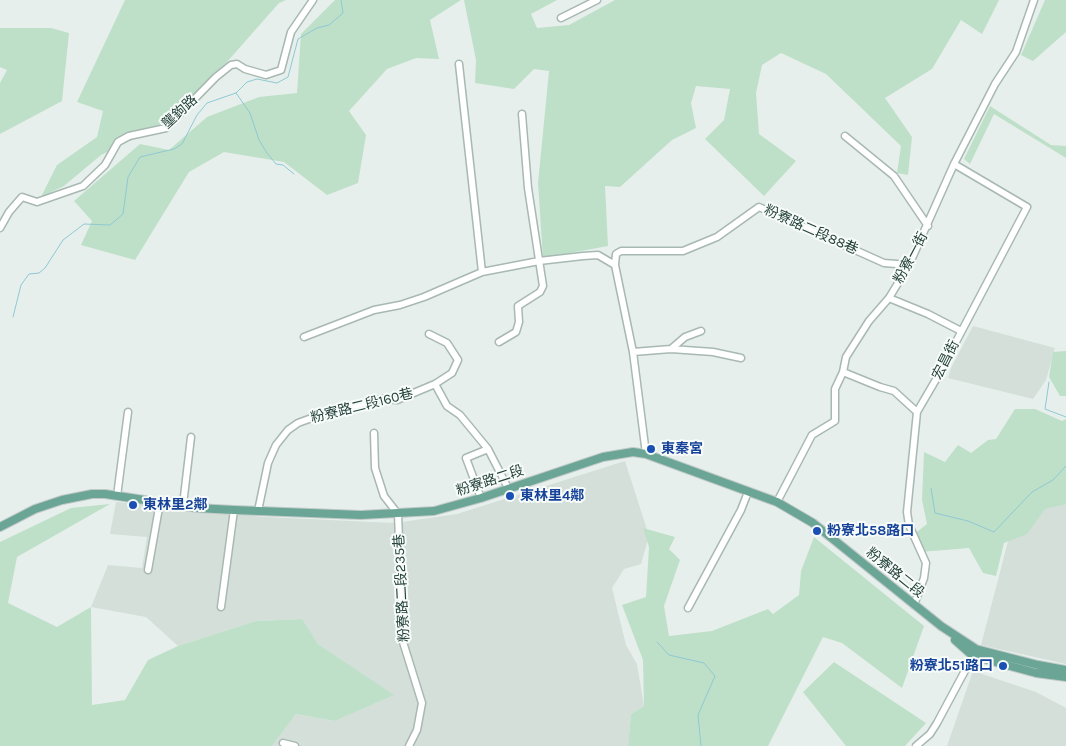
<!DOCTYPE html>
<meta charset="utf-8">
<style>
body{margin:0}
canvas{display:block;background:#e6efeb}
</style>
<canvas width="1066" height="746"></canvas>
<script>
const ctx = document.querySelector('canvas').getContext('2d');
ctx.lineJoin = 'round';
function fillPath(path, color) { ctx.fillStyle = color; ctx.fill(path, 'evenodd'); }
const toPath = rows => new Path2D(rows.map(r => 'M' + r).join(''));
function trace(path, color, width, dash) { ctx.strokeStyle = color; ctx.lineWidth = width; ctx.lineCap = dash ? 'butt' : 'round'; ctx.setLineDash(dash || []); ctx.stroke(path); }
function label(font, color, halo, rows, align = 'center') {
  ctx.font = font + ' Karla,"Noto Sans TC",sans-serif'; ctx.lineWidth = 4; ctx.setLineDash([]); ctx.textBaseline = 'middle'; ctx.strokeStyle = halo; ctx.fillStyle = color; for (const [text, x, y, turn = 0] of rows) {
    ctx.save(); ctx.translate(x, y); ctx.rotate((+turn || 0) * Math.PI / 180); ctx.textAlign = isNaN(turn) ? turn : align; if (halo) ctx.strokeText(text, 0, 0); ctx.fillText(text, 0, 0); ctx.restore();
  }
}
fillPath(toPath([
 [973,326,1055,348,1046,380,1033,399,948,378,951,368],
 [625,461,649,536,641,564,624,569,612,588,626,645,637,664,644,706,631,714,628,746,272,746,296,714,335,721,393,695,318,644,301,619,256,621,178,646,146,617,91,607,108,565,142,568,147,537,110,534,116,502,265,517,395,523,457,514],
 [1066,478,1066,664,981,645,1013,522],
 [973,671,1036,692,1066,708,1066,746,947,746]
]), '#d4dfda');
fillPath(toPath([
 [125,0,286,0,279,3,211,80,161,126,101,155,64,186,41,197,57,165,97,137,103,111,77,102],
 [335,0,461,0,430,20,439,59,416,58,387,69,349,111,366,135,358,183,327,195,284,162,224,152,189,172,135,260,81,245,92,221,74,201,140,144,169,150,207,117,259,97,297,93,301,34],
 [464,0,557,0,531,14,537,28,569,25,615,0,999,0,982,34,961,20,932,69,885,98,912,137,908,175,897,173,901,146,826,74,781,53,762,65,756,93,759,134,796,161,764,196,705,139,724,120,730,89,696,86,691,103,696,128,672,140,620,187,605,186,608,246,543,258,538,183,549,71,534,69,514,89,475,83,476,60],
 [1045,0,1066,0,1066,32,1033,61,1021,55],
 [0,28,51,28,69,33,62,101,0,134,0,83,7,70,0,67],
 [990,106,1051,145,1066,146,1066,158,994,114,970,164,964,159],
 [1066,351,1066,396,1060,396,1049,377,1053,352],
 [1015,409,1035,409,1062,421,1066,419,1066,504,1045,509,1027,534,1004,543,996,576,983,573,969,548,920,552,914,534,927,524,922,500,924,452,945,462,958,445,971,453,988,440,996,439],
 [110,504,17,557,8,603,57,627,91,607,92,705,125,700,148,660,178,646,256,621,302,619,318,644,394,695,335,721,296,714,272,746,0,746,0,542,71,508],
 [643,528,675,537,669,549,680,560,664,606,669,636,712,631,768,609,773,614,799,595,801,571,814,537,924,626,902,688,842,643,823,637,768,746,628,746,631,714,644,706,643,660,622,605,646,597,649,547],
 [834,662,926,723,905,746,846,746,803,692]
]), '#bfe0c8');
trace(toPath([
 [236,93,250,113,259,140,267,153,276,164,283,165,294,174],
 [13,317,21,285,29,274,39,273,45,268,63,240,84,224,110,225,123,214,128,177,140,157,174,149,182,144,197,115,207,103,236,93,247,82,257,79,277,83,288,77,298,39,317,28,329,25,343,13,341,0],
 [1049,382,1045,409,1066,417],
 [931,488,935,513,968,521,994,532,1032,492,1053,480,1066,466],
 [657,642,669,655,704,663,715,676,698,715,701,746]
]), '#8ec9d4', 1);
const minor = toPath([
 [561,18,597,0],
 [459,64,482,272],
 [845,136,894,176,928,226],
 [0,228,9,212,22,197,37,202,83,186,105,165,118,142,129,136,166,128,216,77,231,65,237,64,245,69,266,75,281,70,291,32,313,0],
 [889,298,928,314,961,331],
 [304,337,374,310,400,305,424,297,482,272,539,261,583,256,598,255,615,265],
 [499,342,516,332,519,322,518,306,540,292,543,286,528,188,522,114],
 [671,349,685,337,701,331],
 [633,352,671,349,713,352,741,358],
 [843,372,880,387,894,391,917,412],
 [435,384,447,406,460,415,488,449,466,458,481,498],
 [374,433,375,468,384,496,398,514,403,642,422,703,417,730,409,746],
 [488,449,508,488],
 [646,454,633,352,615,265,616,254,621,251,683,251,717,237,759,207,884,263,909,265],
 [117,496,128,412],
 [777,502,812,435,835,421,835,389,843,372,846,357,869,321,889,298,909,265,954,164,995,84,1016,52,1034,0],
 [183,505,191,437],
 [258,511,268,463,276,445,288,430,298,423,328,412,383,399,397,400,435,384,452,373,458,360,447,343,429,334],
 [148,570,160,502],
 [914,605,924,578,926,563,909,525,907,512,917,412,938,376,1027,207,954,164],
 [221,607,234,510],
 [688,608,741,510,748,492],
 [283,743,295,746],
 [916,746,930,734,937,723,975,652]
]);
const major = toPath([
 [0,527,35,509,62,500,92,494,105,494,197,508,234,510,361,515,434,511,481,498,603,457,633,452,646,454,777,502,813,523,941,626,976,649,1038,665,1066,670],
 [955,640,973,656,1036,673,1066,677]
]);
trace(minor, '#a8b8b2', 9);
trace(major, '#c2cac8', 10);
trace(minor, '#fff', 6);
trace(major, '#6aa596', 8);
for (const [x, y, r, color] of [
 [651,449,5,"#1a4fb4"],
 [510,496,5,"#1a4fb4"],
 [133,505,5,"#1a4fb4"],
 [817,531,5,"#1a4fb4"],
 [1003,666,5,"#1a4fb4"]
]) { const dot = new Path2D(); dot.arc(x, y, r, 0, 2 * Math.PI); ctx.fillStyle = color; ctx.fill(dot); trace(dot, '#f7fbf9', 2); }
label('14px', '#24423a', '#f7fbf9', [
 ["壟鉤路",180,112,-43],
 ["粉寮路二段88巷",811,230,24],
 ["粉寮一街",911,258,-62],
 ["宏昌街",946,360,-63],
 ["粉寮路二段160巷",362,406,-14],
 ["粉寮路二段",490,481,-18],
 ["粉寮路二段",895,573,39],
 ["粉寮路二段235巷",402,588,-93]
]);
label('bold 14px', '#164399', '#f7fbf9', [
 ["東秦宮",661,449],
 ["東林里4鄰",520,496],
 ["東林里2鄰",143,505],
 ["粉寮北58路口",827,531],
 ["粉寮北51路口",993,666,"right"]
], 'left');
</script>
